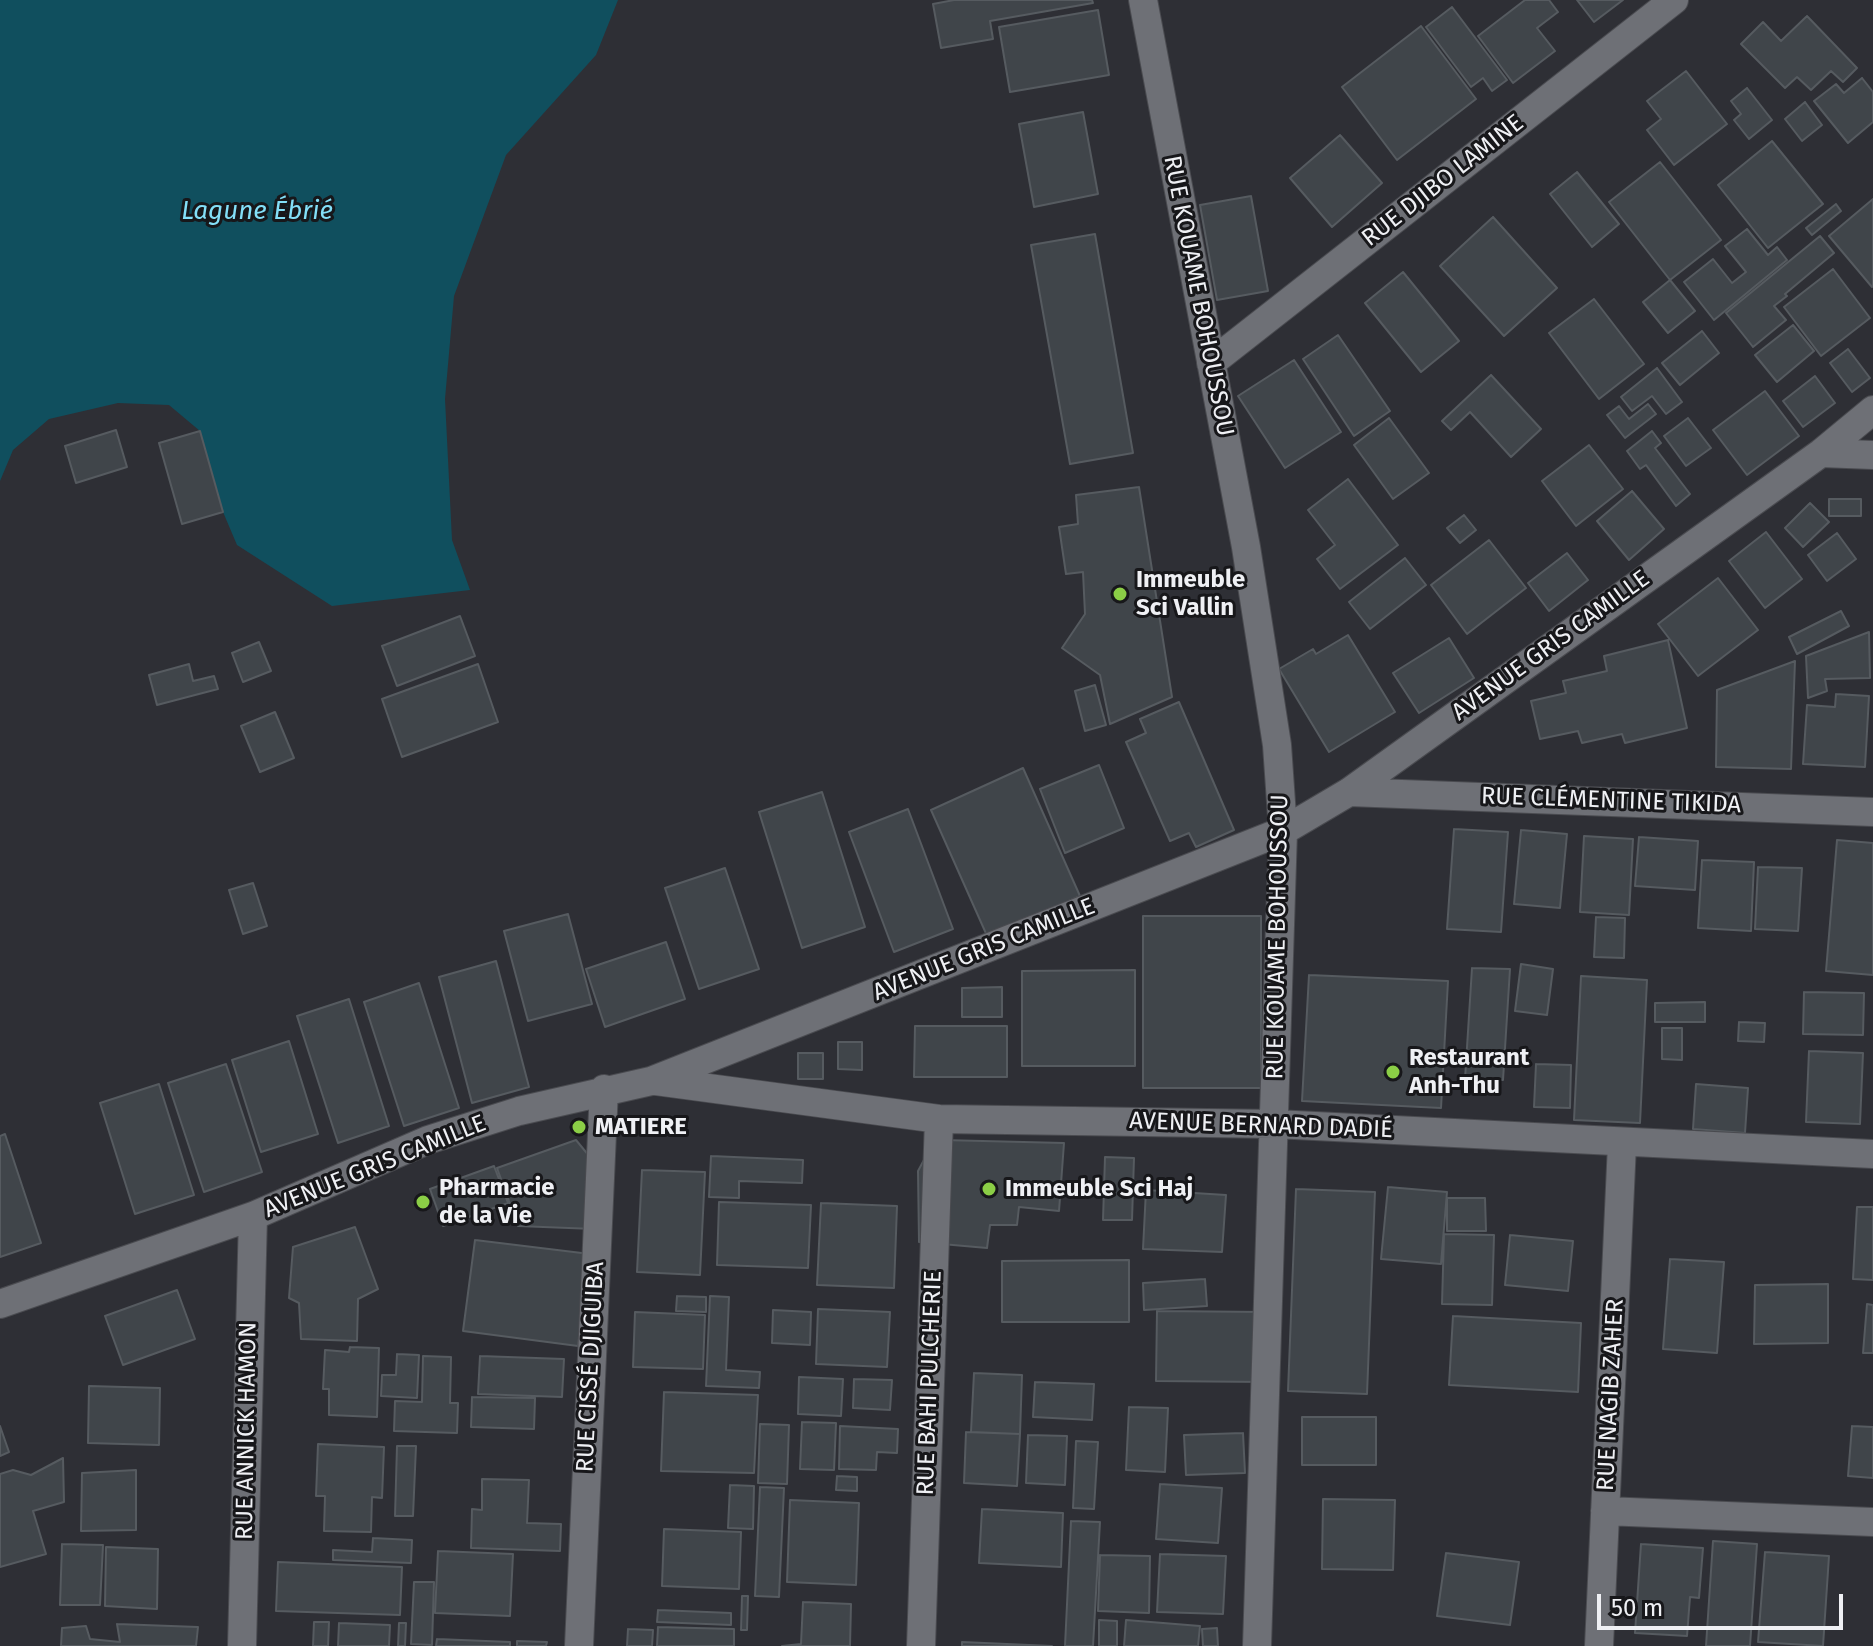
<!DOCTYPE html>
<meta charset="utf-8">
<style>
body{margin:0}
#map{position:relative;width:1873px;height:1646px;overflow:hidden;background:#2e2f35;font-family:"Fira Sans",sans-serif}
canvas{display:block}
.scale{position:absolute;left:1597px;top:1594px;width:246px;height:36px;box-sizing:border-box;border:4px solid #eff0f4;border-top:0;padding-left:10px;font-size:24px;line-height:28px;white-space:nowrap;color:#eff0f4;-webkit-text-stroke:6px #17171a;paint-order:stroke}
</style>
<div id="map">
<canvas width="1873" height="1646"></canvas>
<div class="scale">50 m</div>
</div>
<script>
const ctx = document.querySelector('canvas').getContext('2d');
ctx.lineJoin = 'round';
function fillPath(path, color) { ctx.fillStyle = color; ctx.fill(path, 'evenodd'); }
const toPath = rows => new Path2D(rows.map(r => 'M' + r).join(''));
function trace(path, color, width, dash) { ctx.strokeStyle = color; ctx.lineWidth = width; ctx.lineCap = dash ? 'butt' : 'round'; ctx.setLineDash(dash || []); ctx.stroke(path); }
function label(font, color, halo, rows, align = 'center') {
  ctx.font = font + ' "Fira Sans",sans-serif'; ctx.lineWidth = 6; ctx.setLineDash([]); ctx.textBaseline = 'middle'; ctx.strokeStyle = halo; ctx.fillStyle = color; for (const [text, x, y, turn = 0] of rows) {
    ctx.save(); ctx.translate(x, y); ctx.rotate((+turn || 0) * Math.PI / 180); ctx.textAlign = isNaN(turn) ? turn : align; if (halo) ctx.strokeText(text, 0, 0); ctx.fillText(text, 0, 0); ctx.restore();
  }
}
fillPath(toPath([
 [0,0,618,0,596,55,506,155,454,296,445,399,452,540,470,590,332,606,237,545,223,512,200,431,169,405,118,403,49,419,13,450,0,481]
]), '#104f5e');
const building = toPath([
 [954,0,1092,0,1093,3,990,21,993,39,941,48,933,4,954,0],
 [1525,0,1549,0,1558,12,1537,28,1555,51,1513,83,1478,36,1525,0],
 [1577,0,1623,0,1594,22,1577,0],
 [1452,7,1507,80,1492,91,1483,78,1471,87,1426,27,1452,7],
 [1098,10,1109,75,1010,92,999,27,1098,10],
 [1807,16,1857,68,1843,82,1831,71,1811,90,1797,77,1785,88,1741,44,1763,22,1781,41,1807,16],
 [1421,26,1476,99,1397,160,1342,87,1421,26],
 [1686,71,1727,124,1674,165,1647,130,1661,119,1647,101,1686,71],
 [1862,78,1873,92,1873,122,1848,143,1814,101,1836,84,1844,93,1862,78],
 [1747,88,1772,120,1749,139,1734,120,1741,114,1731,101,1747,88],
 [1805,102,1822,125,1802,141,1785,119,1805,102],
 [1083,112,1098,194,1034,207,1019,124,1083,112],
 [1340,135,1382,183,1332,227,1290,178,1340,135],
 [1772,141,1823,204,1768,248,1718,185,1772,141],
 [1660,162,1721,240,1670,280,1609,202,1660,162],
 [1577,172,1619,224,1592,247,1550,194,1577,172],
 [1251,196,1268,291,1217,300,1200,205,1251,196],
 [1873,199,1873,286,1872,287,1829,236,1873,199],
 [1836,204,1841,211,1812,235,1806,228,1836,204],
 [1493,217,1557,288,1504,336,1440,266,1493,217],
 [1747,229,1768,255,1777,247,1787,260,1714,320,1684,282,1713,259,1732,283,1746,272,1725,246,1747,229],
 [1095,234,1133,453,1070,464,1031,245,1095,234],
 [1820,236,1834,253,1785,294,1787,296,1774,306,1786,320,1753,347,1726,313,1820,236],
 [1833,269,1870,318,1821,356,1784,307,1833,269],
 [1403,272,1459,341,1421,372,1365,303,1403,272],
 [1670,280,1695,311,1668,333,1643,302,1670,280],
 [1594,299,1644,364,1599,399,1549,333,1594,299],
 [1793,325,1814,351,1777,382,1755,355,1793,325],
 [1702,331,1719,353,1680,385,1662,363,1702,331],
 [1338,335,1390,411,1354,436,1303,359,1338,335],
 [1848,349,1870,378,1852,392,1830,363,1848,349],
 [1294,360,1341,432,1285,468,1238,396,1294,360],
 [1657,368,1682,402,1666,414,1652,396,1632,411,1621,397,1657,368],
 [1491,375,1541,429,1511,457,1470,412,1451,430,1442,421,1491,375],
 [1815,376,1835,403,1803,427,1783,401,1815,376],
 [1765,391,1799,436,1747,475,1713,430,1765,391],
 [1648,404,1656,414,1625,438,1607,415,1619,406,1629,419,1648,404],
 [1389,418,1429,473,1393,499,1354,445,1389,418],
 [1688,418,1711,448,1686,466,1664,436,1688,418],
 [116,430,127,467,76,483,65,446,116,430],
 [200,431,223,512,182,524,159,443,200,431],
 [1652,431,1661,443,1655,448,1690,494,1676,506,1646,465,1640,469,1627,451,1652,431],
 [1589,445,1623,489,1576,526,1542,481,1589,445],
 [1348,479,1398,545,1340,589,1317,559,1335,545,1308,510,1348,479],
 [1139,487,1172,697,1110,724,1100,675,1062,648,1085,614,1083,572,1066,574,1059,527,1078,524,1076,495,1139,487],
 [1632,491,1664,529,1629,560,1597,521,1632,491],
 [1829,499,1861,499,1861,516,1829,516,1829,499],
 [1810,503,1829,522,1803,547,1785,528,1810,503],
 [1464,515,1476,530,1460,543,1447,528,1464,515],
 [1766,532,1802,579,1765,608,1729,561,1766,532],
 [1837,533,1856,559,1827,581,1808,555,1837,533],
 [1489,540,1526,588,1467,634,1431,585,1489,540],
 [1567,553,1588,580,1549,611,1528,583,1567,553],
 [1405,558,1426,585,1370,629,1349,602,1405,558],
 [1718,578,1758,630,1698,676,1658,624,1718,578],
 [1841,611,1849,626,1797,654,1789,637,1841,611],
 [460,616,475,656,397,686,382,646,460,616],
 [1869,632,1870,678,1825,679,1827,691,1808,698,1806,656,1869,632],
 [1348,635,1395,712,1329,752,1279,669,1313,649,1316,654,1348,635],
 [1449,638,1474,678,1419,713,1393,673,1449,638],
 [1668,640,1687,728,1625,743,1622,734,1582,743,1578,731,1540,739,1531,701,1566,693,1563,681,1607,671,1604,656,1668,640],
 [259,642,271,671,243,682,232,653,259,642],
 [1795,661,1791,769,1716,767,1717,690,1795,661],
 [189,664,193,681,214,676,218,689,157,705,149,675,189,664],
 [478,664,498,722,402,757,382,699,478,664],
 [1095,685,1106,725,1085,731,1075,691,1095,685],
 [1836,694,1869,696,1865,767,1803,764,1807,705,1835,707,1836,694],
 [1179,702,1234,830,1196,847,1189,833,1170,841,1126,742,1146,733,1140,719,1179,702],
 [275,712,294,758,260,772,241,726,275,712],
 [1099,765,1124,828,1065,853,1040,789,1099,765],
 [1023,768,1080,896,988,938,931,810,1023,768],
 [822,792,865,927,802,948,759,812,822,792],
 [908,809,953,929,894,952,849,832,908,809],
 [1454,829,1508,832,1501,932,1447,929,1454,829],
 [1521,830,1567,834,1560,908,1514,904,1521,830],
 [1584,836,1633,839,1629,915,1580,912,1584,836],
 [1639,837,1698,841,1695,890,1635,886,1639,837],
 [1837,840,1873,843,1873,975,1826,971,1837,840],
 [1702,860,1754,862,1751,931,1698,928,1702,860],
 [1758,867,1802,868,1798,931,1755,929,1758,867],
 [725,868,759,969,699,989,665,888,725,868],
 [253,883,267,926,243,934,229,890,253,883],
 [568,914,592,1004,528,1021,504,931,568,914],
 [1143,916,1261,916,1261,1088,1143,1088,1143,916],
 [1596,917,1625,918,1624,958,1594,957,1596,917],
 [666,942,685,999,605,1027,586,969,666,942],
 [496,961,529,1087,472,1103,439,977,496,961],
 [1521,964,1553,969,1547,1015,1515,1011,1521,964],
 [1472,968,1510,969,1503,1080,1465,1079,1472,968],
 [1135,970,1135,1066,1022,1066,1022,971,1135,970],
 [1309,975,1448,981,1441,1108,1302,1101,1309,975],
 [1581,976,1647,980,1640,1123,1574,1120,1581,976],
 [419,983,459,1108,404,1126,364,1002,419,983],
 [1002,987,1002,1017,962,1017,962,988,1002,987],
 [1804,992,1864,993,1863,1035,1803,1034,1804,992],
 [349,999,389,1126,338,1143,297,1016,349,999],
 [1705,1002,1705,1022,1655,1022,1655,1003,1705,1002],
 [1739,1022,1765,1023,1764,1042,1738,1041,1739,1022],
 [915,1026,1007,1026,1007,1077,914,1077,915,1026],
 [1662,1028,1682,1028,1682,1060,1662,1059,1662,1028],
 [289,1041,318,1134,261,1152,232,1060,289,1041],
 [838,1042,862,1042,862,1070,838,1069,838,1042],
 [1809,1051,1863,1053,1860,1124,1806,1122,1809,1051],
 [798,1053,823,1053,823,1079,798,1079,798,1053],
 [226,1064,262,1172,204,1192,168,1083,226,1064],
 [1536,1064,1571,1065,1570,1108,1534,1107,1536,1064],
 [159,1084,194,1195,135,1214,100,1103,159,1084],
 [1696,1084,1748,1088,1745,1133,1693,1129,1696,1084],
 [5,1134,41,1243,0,1257,0,1136,5,1134],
 [576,1140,599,1168,594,1229,518,1226,497,1168,576,1140],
 [942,1140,1064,1143,1059,1211,1019,1207,1017,1225,990,1225,987,1248,919,1242,918,1171,932,1145,942,1140],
 [711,1156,803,1160,802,1183,739,1181,739,1198,709,1197,711,1156],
 [1105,1157,1134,1158,1132,1220,1103,1220,1105,1157],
 [494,1166,508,1203,443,1226,430,1189,494,1166],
 [642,1170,705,1172,700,1275,637,1272,642,1170],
 [1388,1187,1447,1192,1441,1264,1381,1259,1388,1187],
 [1296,1189,1375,1192,1367,1394,1288,1391,1296,1189],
 [1146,1190,1226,1195,1222,1252,1143,1249,1146,1190],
 [1447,1198,1485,1198,1486,1231,1447,1231,1447,1198],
 [719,1202,811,1205,808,1268,717,1265,719,1202],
 [821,1203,897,1206,894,1288,817,1285,821,1203],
 [1857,1207,1873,1207,1873,1280,1853,1279,1857,1207],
 [355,1227,378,1289,358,1299,357,1341,301,1339,299,1303,289,1298,293,1247,355,1227],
 [1444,1234,1494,1235,1492,1305,1442,1304,1444,1234],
 [1510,1235,1573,1241,1568,1291,1505,1285,1510,1235],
 [475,1240,590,1254,578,1346,463,1331,475,1240],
 [1670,1259,1724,1262,1717,1353,1663,1349,1670,1259],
 [1129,1260,1129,1322,1002,1322,1002,1261,1129,1260],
 [1205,1279,1207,1306,1144,1310,1143,1283,1205,1279],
 [1828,1284,1828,1343,1754,1344,1755,1285,1828,1284],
 [177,1290,195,1339,123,1365,105,1316,177,1290],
 [677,1296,706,1297,706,1312,676,1311,677,1296],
 [710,1296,729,1297,726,1370,760,1372,759,1388,706,1386,710,1296],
 [1867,1304,1873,1305,1873,1353,1863,1353,1867,1304],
 [818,1309,890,1312,887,1367,816,1364,818,1309],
 [773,1310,811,1312,810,1345,772,1343,773,1310],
 [1157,1311,1266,1312,1265,1382,1156,1381,1157,1311],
 [635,1312,705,1315,703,1369,633,1367,635,1312],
 [1453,1316,1581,1323,1578,1392,1449,1385,1453,1316],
 [350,1347,379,1348,377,1417,329,1415,329,1389,323,1389,325,1350,349,1352,350,1347],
 [397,1354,419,1355,417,1398,381,1396,382,1375,396,1375,397,1354],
 [423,1356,451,1357,450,1403,458,1403,457,1433,394,1431,395,1401,422,1402,423,1356],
 [480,1356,564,1359,562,1397,478,1394,480,1356],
 [974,1373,1022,1375,1020,1434,971,1432,974,1373],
 [799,1377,843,1379,841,1416,798,1414,799,1377],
 [854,1379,892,1380,890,1410,853,1408,854,1379],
 [1035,1382,1094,1384,1092,1420,1033,1417,1035,1382],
 [89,1386,160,1388,159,1445,88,1443,89,1386],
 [664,1392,758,1395,754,1473,661,1471,664,1392],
 [472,1397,535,1398,534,1429,471,1427,472,1397],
 [1129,1407,1168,1408,1165,1472,1126,1470,1129,1407],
 [1302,1417,1376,1417,1376,1465,1302,1465,1302,1417],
 [802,1422,836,1423,834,1470,800,1469,802,1422],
 [760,1424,789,1425,787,1484,758,1483,760,1424],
 [0,1426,9,1452,0,1456,0,1426],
 [840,1426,898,1429,897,1453,877,1452,876,1470,839,1469,840,1426],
 [1852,1426,1873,1427,1873,1478,1848,1476,1852,1426],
 [966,1432,1020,1434,1017,1486,964,1483,966,1432],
 [1243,1433,1245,1473,1186,1475,1184,1435,1243,1433],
 [1028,1435,1067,1436,1065,1485,1026,1483,1028,1435],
 [1076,1441,1098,1442,1094,1509,1073,1508,1076,1441],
 [318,1444,384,1447,382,1498,372,1497,371,1532,324,1531,325,1496,316,1496,318,1444],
 [397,1446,416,1446,413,1516,395,1516,397,1446],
 [63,1458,64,1502,33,1511,46,1554,0,1567,0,1474,13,1470,31,1475,63,1458],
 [136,1470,136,1530,81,1531,82,1473,136,1470],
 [837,1476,857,1477,857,1491,836,1490,837,1476],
 [482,1479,529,1480,527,1523,561,1524,560,1551,471,1548,472,1509,482,1510,482,1479],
 [1160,1484,1222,1488,1218,1543,1156,1539,1160,1484],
 [730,1485,754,1486,753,1529,728,1528,730,1485],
 [760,1487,784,1488,779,1597,755,1596,760,1487],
 [1323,1499,1395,1500,1393,1570,1322,1569,1323,1499],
 [790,1500,859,1503,856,1585,787,1582,790,1500],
 [982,1509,1063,1513,1061,1567,979,1563,982,1509],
 [1071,1521,1100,1522,1093,1646,1065,1646,1071,1521],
 [664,1529,741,1532,739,1589,662,1586,664,1529],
 [373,1538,412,1540,411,1563,333,1560,333,1550,372,1552,373,1538],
 [1713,1541,1757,1544,1750,1646,1706,1646,1713,1541],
 [62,1544,103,1545,100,1605,60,1605,62,1544],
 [1641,1544,1703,1548,1699,1598,1690,1597,1687,1636,1635,1633,1641,1544],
 [106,1547,158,1549,157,1609,105,1606,106,1547],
 [438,1551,513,1554,510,1616,435,1613,438,1551],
 [1765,1552,1829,1556,1823,1646,1758,1642,1765,1552],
 [1446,1553,1519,1562,1510,1625,1437,1616,1446,1553],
 [1160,1554,1226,1556,1223,1614,1157,1612,1160,1554],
 [1100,1555,1150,1556,1149,1613,1098,1611,1100,1555],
 [278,1562,402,1567,400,1615,276,1611,278,1562],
 [414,1582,434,1582,432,1645,411,1644,414,1582],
 [742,1596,748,1596,747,1630,741,1630,742,1596],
 [803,1602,851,1604,850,1646,782,1646,801,1644,803,1602],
 [658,1610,731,1613,731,1625,657,1622,658,1610],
 [1099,1620,1117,1621,1117,1646,1099,1646,1099,1620],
 [1126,1620,1200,1626,1198,1646,1124,1646,1126,1620],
 [314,1622,329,1622,328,1646,313,1646,314,1622],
 [339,1623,390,1625,389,1646,338,1646,339,1623],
 [399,1623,406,1623,405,1646,398,1646,399,1623],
 [117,1624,198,1627,196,1646,61,1646,62,1628,86,1626,90,1639,120,1642,117,1624],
 [658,1627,734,1629,734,1646,657,1646,658,1627],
 [1217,1628,1218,1646,1203,1646,1202,1629,1217,1628],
 [628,1629,653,1630,652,1646,627,1646,628,1629],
 [437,1639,510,1642,510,1646,436,1646,437,1639],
 [517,1641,547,1642,546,1646,517,1646,517,1641],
 [962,1642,1052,1646,962,1646,962,1642]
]);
fillPath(building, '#40454a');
trace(building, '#565b60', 2);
const minor = toPath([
 [1143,0,1246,547,1277,745,1283,831,1257,1646],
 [1211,363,1674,0],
 [1821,453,1873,455],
 [1349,792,1873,812],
 [656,1081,939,1119,1275,1124,1873,1154],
 [0,1304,253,1216,428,1140,519,1111,651,1081,1283,831,1349,792,1821,453,1873,410],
 [1605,1511,1873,1522],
 [242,1646,253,1216],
 [579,1646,604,1089],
 [921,1646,939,1119],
 [1599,1646,1622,1144]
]);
trace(minor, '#4a4b50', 30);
trace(minor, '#6e7076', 28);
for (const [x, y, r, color] of [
 [1120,594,8,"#8bce46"],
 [1393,1072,8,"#8bce46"],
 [579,1127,8,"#8bce46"],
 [989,1189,8,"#8bce46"],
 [423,1202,8,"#8bce46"]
]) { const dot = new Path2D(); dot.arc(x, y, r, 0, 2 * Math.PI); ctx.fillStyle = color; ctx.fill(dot); trace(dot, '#17171a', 3); }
label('24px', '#eff0f4', '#17171a', [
 ["RUE DJIBO LAMINE",1443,181,-38],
 ["RUE KOUAME BOHOUSSOU",1198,296,79],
 ["AVENUE GRIS CAMILLE",1551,646,-36],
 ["RUE CLÉMENTINE TIKIDA",1611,801,2],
 ["RUE KOUAME BOHOUSSOU",1278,937,-89],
 ["AVENUE GRIS CAMILLE",984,950,-22],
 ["AVENUE BERNARD DADIÉ",1261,1126,2],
 ["AVENUE GRIS CAMILLE",375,1167,-22],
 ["RUE CISSÉ DJIGUIBA",591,1367,-87],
 ["RUE BAHI PULCHERIE",930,1383,-88],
 ["RUE NAGIB ZAHER",1611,1395,-87],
 ["RUE ANNICK HAMON",247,1431,-89]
]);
label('bold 24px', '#eff0f4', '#17171a', [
 ["Immeuble",1136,580],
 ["Sci Vallin",1136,608],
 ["Restaurant",1409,1058],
 ["Anh-Thu",1409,1086],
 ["MATIERE",595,1127],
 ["Pharmacie",439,1188],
 ["de la Vie",439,1216],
 ["Immeuble Sci Haj",1005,1189]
], 'left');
label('italic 26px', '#83dff8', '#17171a', [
 ["Lagune Ébrié",257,212]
]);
</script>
